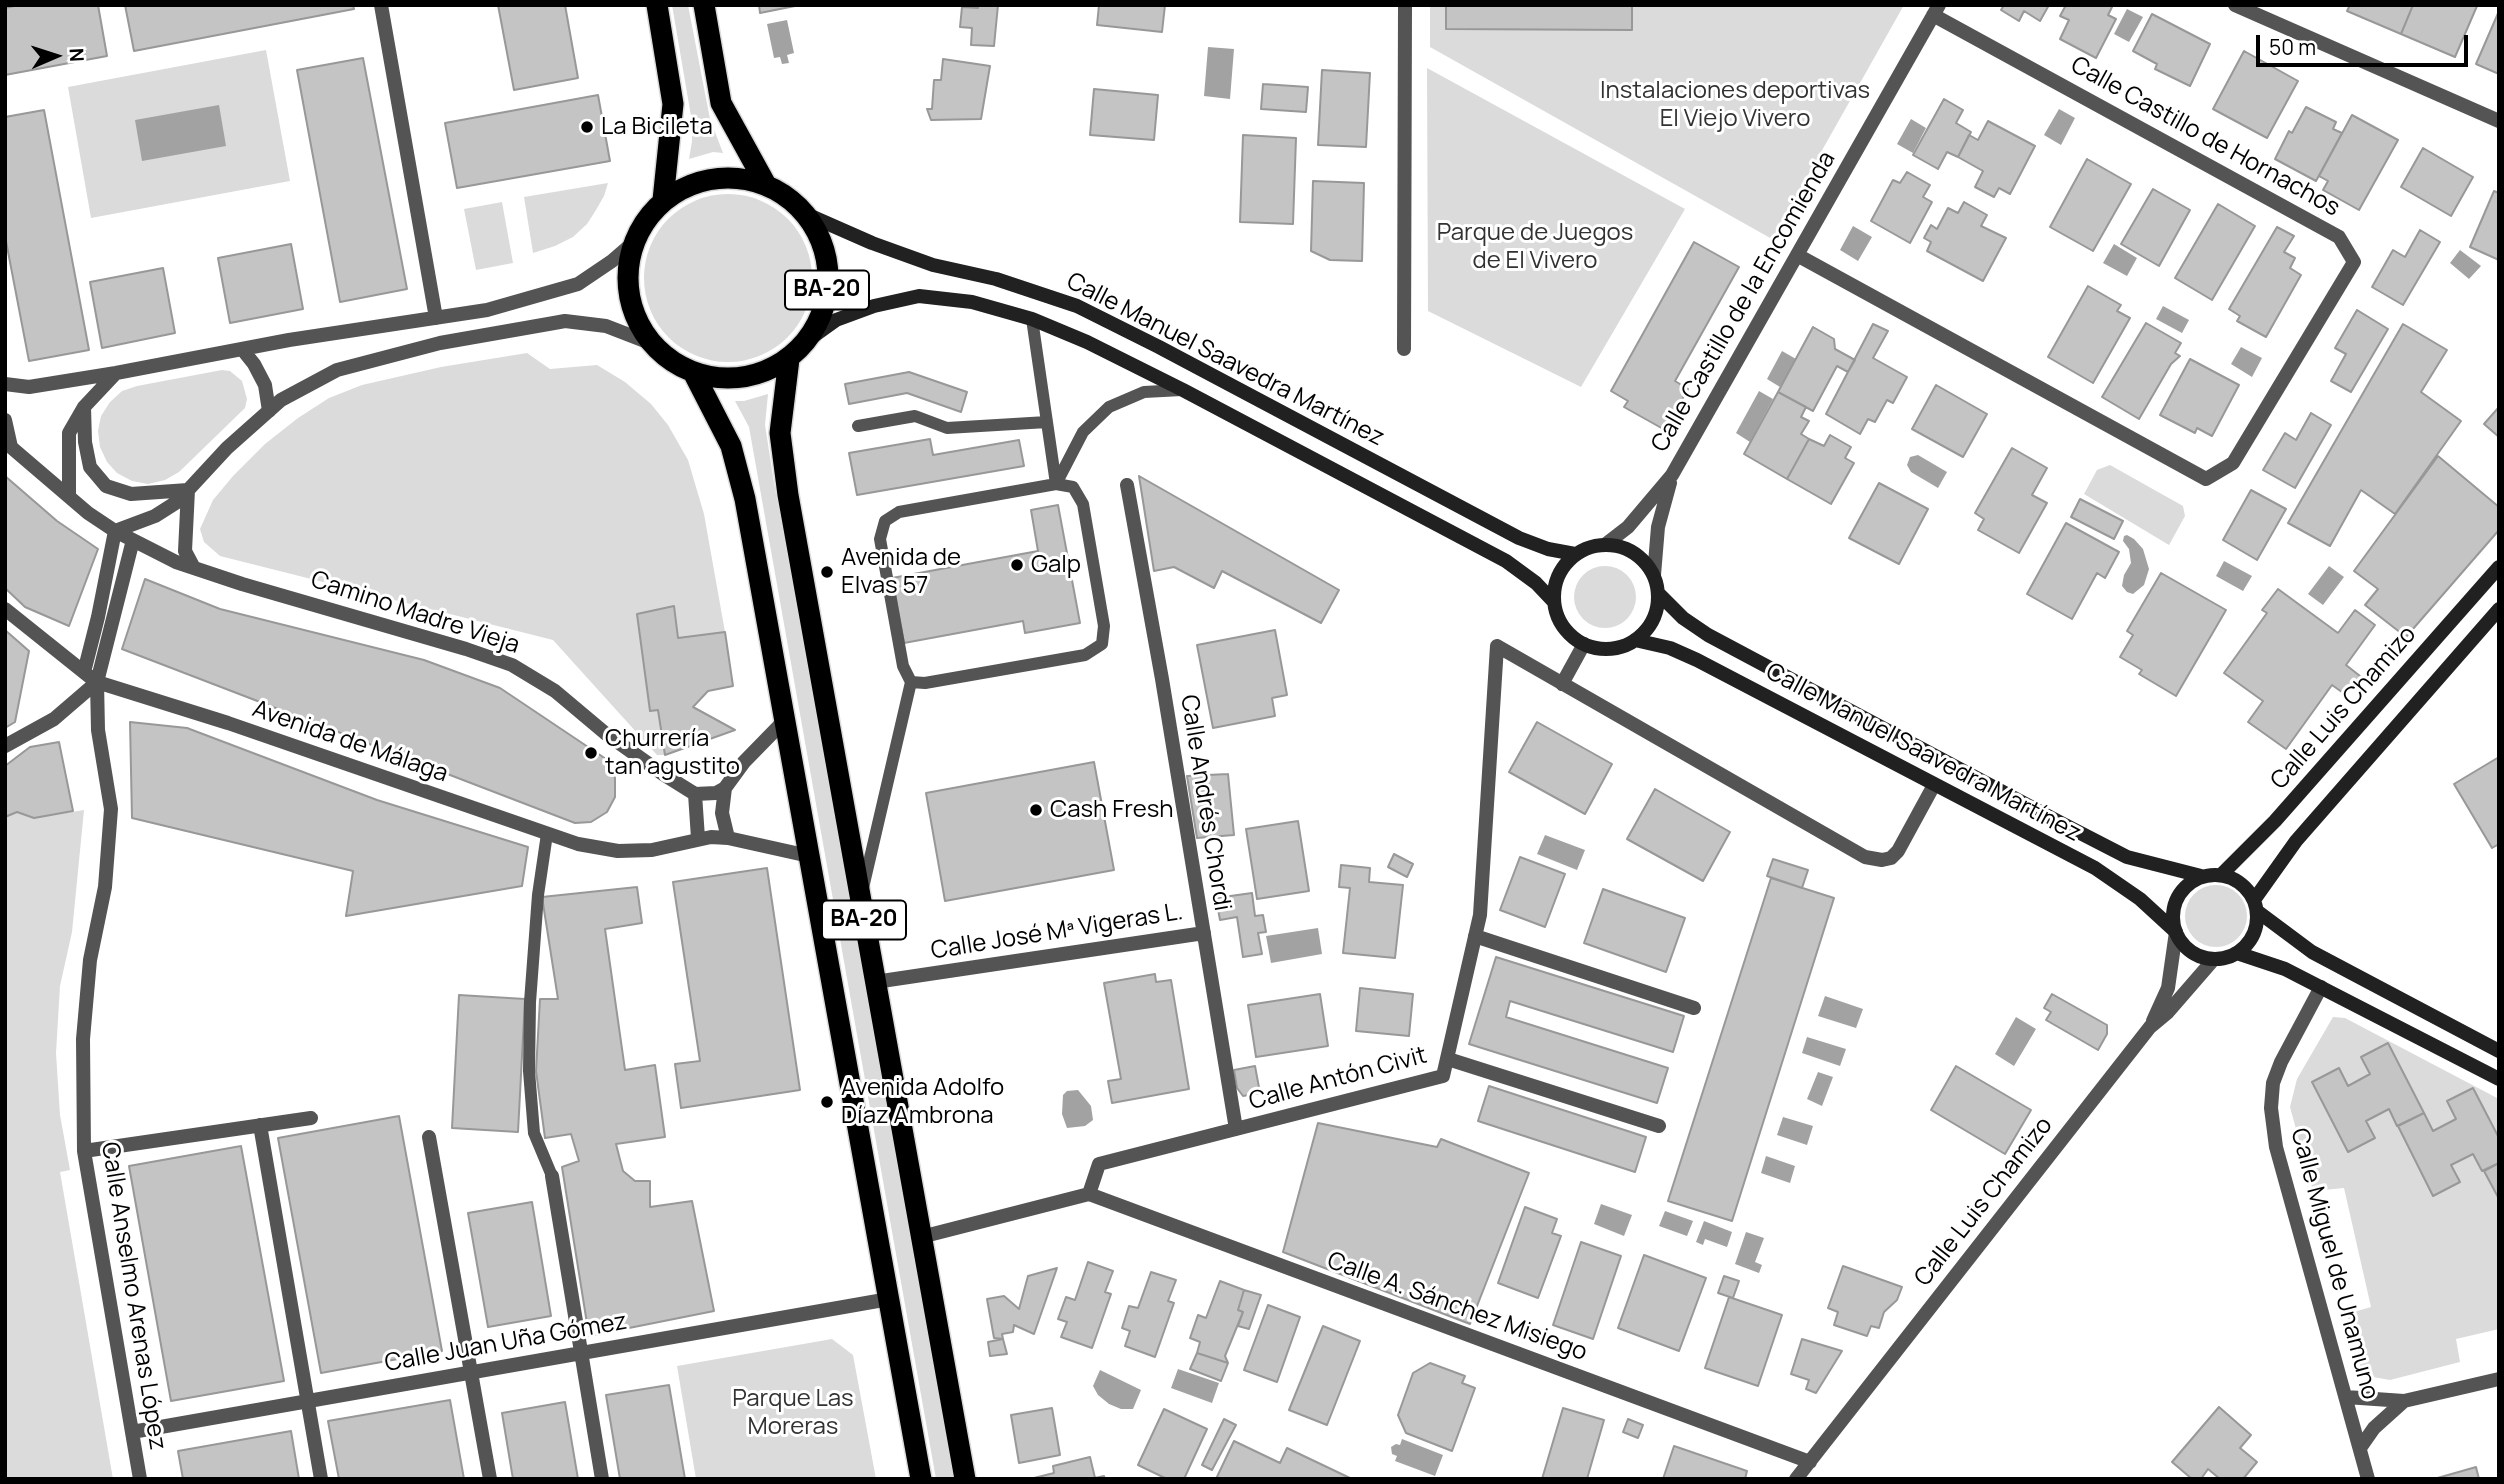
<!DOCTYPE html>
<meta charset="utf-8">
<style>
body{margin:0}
#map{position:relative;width:2504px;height:1484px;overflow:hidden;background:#fff;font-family:Manrope,sans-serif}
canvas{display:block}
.frame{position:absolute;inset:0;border:7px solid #000;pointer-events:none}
.north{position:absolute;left:21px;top:21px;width:70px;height:70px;-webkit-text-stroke:5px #fff;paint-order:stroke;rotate:87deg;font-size:19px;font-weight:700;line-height:28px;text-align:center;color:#000}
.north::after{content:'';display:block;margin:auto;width:24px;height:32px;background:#000;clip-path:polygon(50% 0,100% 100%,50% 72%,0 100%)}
.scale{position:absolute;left:2256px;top:35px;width:212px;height:32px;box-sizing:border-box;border:4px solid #000;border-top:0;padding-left:9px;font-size:21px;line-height:24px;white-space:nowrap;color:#000;-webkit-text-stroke:5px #fff;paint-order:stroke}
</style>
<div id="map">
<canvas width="2504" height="1484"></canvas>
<div class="frame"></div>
<div class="north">N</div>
<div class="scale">50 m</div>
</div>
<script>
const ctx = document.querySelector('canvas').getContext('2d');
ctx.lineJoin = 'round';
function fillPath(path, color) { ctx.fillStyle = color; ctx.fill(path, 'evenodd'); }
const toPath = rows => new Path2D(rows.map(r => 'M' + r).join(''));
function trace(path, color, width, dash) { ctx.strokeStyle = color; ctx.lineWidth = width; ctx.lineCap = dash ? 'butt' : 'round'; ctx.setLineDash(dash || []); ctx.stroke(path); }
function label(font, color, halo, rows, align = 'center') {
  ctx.font = font + ' Manrope,sans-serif'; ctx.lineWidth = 6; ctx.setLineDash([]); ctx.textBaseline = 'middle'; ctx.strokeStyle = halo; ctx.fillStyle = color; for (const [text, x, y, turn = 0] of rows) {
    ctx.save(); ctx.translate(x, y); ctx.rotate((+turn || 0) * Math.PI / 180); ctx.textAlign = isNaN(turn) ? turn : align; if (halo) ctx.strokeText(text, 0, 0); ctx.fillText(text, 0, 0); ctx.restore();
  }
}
fillPath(toPath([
 [672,5,688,5,710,119,723,153,713,152,689,159,692,141,692,122],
 [1430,5,1904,5,1772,239,1430,47],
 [266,50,290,181,91,218,68,87],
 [1427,68,1685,209,1581,387,1428,311],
 [608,183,604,196,596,210,587,224,573,237,555,246,533,253,524,197],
 '644 278a84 84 0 1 1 168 0a84 84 0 1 1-168 0Z',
 [502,202,513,263,476,270,464,209],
 [527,353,550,369,597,365,625,382,651,404,668,425,688,460,704,514,725,632,678,638,674,606,637,614,650,711,658,710,665,755,657,755,553,640,220,556,204,542,200,529,213,500,233,476,265,444,298,418,329,398,362,385,441,367],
 [222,370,230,371,242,381,247,399,245,408,179,472,165,480,148,484,132,481,117,473,107,462,100,447,98,431,101,416,110,402,122,391,137,386],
 [768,394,765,425,774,483,954,1479,936,1479,749,427,735,401,744,401],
 [2110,465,2183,506,2185,516,2169,545,2084,494,2097,470],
 '1574 597a31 31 0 1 1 62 0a31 31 0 1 1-62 0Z',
 [84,810,72,932,60,986,56,1053,60,1115,70,1170,60,1172,113,1479,5,1479,5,817,17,812,35,818],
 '2185 916a31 31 0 1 1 62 0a31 31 0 1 1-62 0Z',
 [2333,1017,2345,1018,2499,1099,2499,1329,2456,1339,2460,1362,2390,1380,2373,1377,2361,1369,2347,1314,2371,1307,2344,1188,2313,1191,2290,1107,2297,1079],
 [832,1339,853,1355,876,1479,696,1479,677,1366]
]), '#dbdbdb');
fillPath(toPath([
 [2127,9,2143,17,2129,42,2114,34],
 [787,20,794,53,787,55,789,63,782,64,780,57,774,58,767,24],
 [1208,47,1234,49,1230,99,1204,96],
 [219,105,226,146,142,161,135,120],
 [2059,109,2075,118,2061,145,2044,135],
 [1911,119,1926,128,1913,153,1897,144],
 [1853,226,1872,237,1858,261,1840,250],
 [2114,244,2137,258,2127,276,2103,263],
 [2460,250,2481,266,2469,279,2450,263],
 [2163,306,2189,320,2182,333,2156,319],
 [2241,347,2262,358,2252,377,2231,364],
 [1782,351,1796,359,1780,387,1767,379],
 [1759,391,1773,399,1750,442,1736,433],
 [1918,455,1947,472,1938,488,1911,472,1907,465,1910,457],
 [2127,535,2134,539,2143,549,2149,569,2144,585,2133,594,2127,592,2122,586,2124,575,2131,563,2129,549,2123,541,2124,536],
 [2224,561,2252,576,2243,591,2216,576],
 [2329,566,2344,577,2323,605,2308,594],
 [1545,835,1585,850,1577,870,1537,854],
 [1318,928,1322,954,1271,963,1266,936],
 [1825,996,1863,1009,1856,1028,1818,1016],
 [2016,1017,2036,1029,2014,1066,1995,1054],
 [1807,1037,1846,1049,1840,1066,1802,1053],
 [1818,1072,1833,1077,1822,1106,1807,1099],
 [1078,1090,1091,1106,1093,1120,1085,1126,1067,1128,1062,1114,1063,1095,1067,1091],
 [1783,1117,1813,1126,1807,1145,1777,1135],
 [1766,1156,1795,1166,1790,1183,1761,1173],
 [1601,1204,1632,1215,1624,1236,1594,1224],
 [1665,1211,1693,1221,1687,1236,1659,1226],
 [1704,1221,1732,1232,1727,1247,1705,1239,1703,1245,1696,1242],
 [1746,1232,1764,1238,1755,1262,1762,1265,1759,1273,1735,1264],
 [1178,1369,1219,1383,1212,1403,1171,1388],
 [1100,1370,1141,1390,1133,1409,1121,1409,1109,1404,1098,1395,1093,1386],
 [1402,1439,1443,1455,1435,1476,1395,1461,1397,1456,1392,1454,1391,1447,1396,1444,1400,1445]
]), '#a2a2a2');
const building = toPath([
 [19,5,98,5,107,56,5,75,5,8,19,5],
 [125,5,353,5,354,9,134,51,125,5],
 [498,5,565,5,578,78,514,90,498,5],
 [759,5,800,5,760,13,759,5],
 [978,5,998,5,994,46,971,45,972,28,960,27,962,7,978,8,978,5],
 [1099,5,1165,5,1162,32,1097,25,1099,5],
 [1446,5,1632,5,1632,30,1446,29,1446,5],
 [2004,5,2049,5,2040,21,2024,11,2019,21,2001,10,2004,5],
 [2066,5,2113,5,2108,15,2116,19,2096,58,2060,39,2069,20,2060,16,2066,5],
 [2350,5,2413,5,2401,34,2347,11,2350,5],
 [2413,5,2477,6,2455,57,2401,34,2413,5],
 [2499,11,2499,74,2476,64,2499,11],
 [2152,14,2210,44,2190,86,2155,69,2157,64,2133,51,2152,14],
 [2244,51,2298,81,2267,138,2213,109,2244,51],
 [363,58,407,289,340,302,297,70,363,58],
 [943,59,990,66,981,119,931,120,927,109,932,109,934,80,941,80,943,59],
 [1322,70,1370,73,1366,147,1318,145,1322,70],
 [1263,84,1308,87,1306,112,1261,109,1263,84],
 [1094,89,1158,95,1154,140,1090,135,1094,89],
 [598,95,610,161,457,188,445,123,598,95],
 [1944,99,1963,110,1956,123,1971,132,1958,157,1947,152,1938,169,1913,155,1944,99],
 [2306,107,2336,122,2333,129,2342,133,2316,181,2275,159,2289,131,2292,133,2306,107],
 [44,110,89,350,29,361,5,236,5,117,44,110],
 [2352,115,2398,140,2359,210,2323,190,2328,181,2319,176,2352,115],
 [1988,121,2035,146,2010,194,1999,188,1994,197,1975,187,1983,171,1958,157,1969,135,1978,140,1988,121],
 [1243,135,1296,138,1293,224,1240,222,1243,135],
 [2423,148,2473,177,2451,216,2401,187,2423,148],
 [2087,159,2131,184,2093,251,2050,227,2087,159],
 [1907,172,1930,185,1923,197,1932,202,1910,243,1871,221,1893,180,1900,183,1907,172],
 [1313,181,1364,183,1362,261,1330,260,1311,251,1313,181],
 [2153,189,2190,210,2159,266,2121,244,2153,189],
 [2494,191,2499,193,2499,260,2470,247,2494,191],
 [1964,202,1987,215,1981,226,2006,238,1983,281,1927,251,1931,242,1924,238,1931,225,1937,229,1948,208,1958,213,1964,202],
 [2218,204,2255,226,2212,300,2175,278,2218,204],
 [2277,227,2294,236,2284,252,2295,258,2290,268,2301,275,2266,337,2237,321,2240,316,2229,309,2277,227],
 [2420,230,2440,242,2403,305,2372,287,2393,250,2405,257,2420,230],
 [1694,242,1739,267,1675,381,1688,389,1665,430,1624,407,1628,401,1611,391,1694,242],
 [291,244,303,309,230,323,218,258,291,244],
 [163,268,175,333,102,348,90,282,163,268],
 [2088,286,2121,305,2117,311,2130,318,2093,383,2048,357,2088,286],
 [2357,310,2388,329,2351,392,2331,381,2346,354,2335,348,2357,310],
 [2146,323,2181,343,2175,353,2180,356,2171,364,2139,419,2102,397,2146,323],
 [1873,324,1888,331,1873,358,1907,377,1893,403,1887,400,1875,422,1868,419,1860,434,1826,414,1873,324],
 [2403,324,2447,350,2421,392,2461,421,2395,514,2361,490,2330,546,2288,523,2403,324],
 [1813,327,1834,339,1835,349,1855,360,1848,372,1837,366,1813,411,1778,392,1813,327],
 [2190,359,2239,385,2212,436,2197,428,2195,433,2160,415,2190,359],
 [909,372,967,392,961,412,907,393,849,404,845,384,909,372],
 [1936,385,1987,414,1963,457,1912,429,1936,385],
 [1778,392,1806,407,1801,417,1809,421,1801,434,1809,439,1787,479,1744,454,1778,392],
 [2499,407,2499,437,2484,424,2499,407],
 [2311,413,2331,425,2295,488,2263,470,2285,433,2296,440,2311,413],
 [1830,435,1851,447,1845,458,1854,463,1831,504,1787,479,1809,439,1824,446,1830,435],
 [930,439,933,455,1019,440,1024,466,857,495,849,453,930,439],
 [2012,448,2047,468,2032,495,2047,503,2019,553,1978,530,1984,519,1975,513,2012,448],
 [2438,456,2499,507,2499,530,2406,637,2365,605,2378,589,2354,571,2438,456],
 [5,476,57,521,98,549,69,626,25,607,5,588,5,476],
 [1139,476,1339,590,1321,623,1222,571,1214,588,1174,567,1154,571,1139,476],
 [1879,483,1928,509,1899,564,1849,538,1879,483],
 [2251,490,2286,509,2257,560,2223,540,2251,490],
 [2080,499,2123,521,2114,539,2071,517,2080,499],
 [1058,505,1080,623,1025,633,1023,621,904,643,892,578,1038,551,1031,510,1058,505],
 [2066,523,2119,552,2105,578,2097,573,2072,619,2027,594,2066,523],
 [2161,573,2226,610,2176,696,2139,674,2142,670,2120,657,2133,635,2127,631,2161,573],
 [145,579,220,609,424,660,500,688,606,759,615,778,615,797,607,812,591,822,575,823,122,649,145,579],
 [2278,589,2338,633,2355,610,2375,625,2346,665,2360,676,2346,695,2332,685,2286,749,2248,722,2263,701,2224,673,2267,613,2262,610,2278,589],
 [674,606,678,638,725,632,733,686,708,691,693,707,735,730,665,755,658,710,650,711,637,614,674,606],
 [5,630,29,651,15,722,5,728,5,630],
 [1275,630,1287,695,1272,698,1275,716,1213,728,1197,645,1275,630],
 [130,722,187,728,377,800,528,847,522,886,346,916,353,871,132,818,130,722],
 [1537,722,1612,764,1585,814,1509,772,1537,722],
 [59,742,73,811,34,818,17,812,5,817,5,766,30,747,59,742],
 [2499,757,2499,844,2492,848,2454,784,2499,757],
 [1094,762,1114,870,945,901,926,793,1094,762],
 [1228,774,1234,835,1197,838,1187,776,1228,774],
 [1655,789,1730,832,1703,881,1627,839,1655,789],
 [1298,821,1309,891,1257,899,1246,829,1298,821],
 [1394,854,1413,864,1407,877,1388,867,1394,854],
 [1520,857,1565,874,1545,927,1500,910,1520,857],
 [1773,859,1808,870,1802,888,1767,876,1773,859],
 [1341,865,1370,868,1369,882,1403,885,1395,958,1343,953,1350,888,1339,887,1341,865],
 [767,868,800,1090,681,1108,675,1064,700,1061,673,882,767,868],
 [1771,878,1834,898,1732,1221,1668,1201,1771,878],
 [637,887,642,923,605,929,625,1070,655,1065,665,1137,616,1144,623,1171,635,1181,650,1181,650,1207,692,1201,714,1311,589,1336,562,1167,579,1161,571,1134,545,1138,536,1071,540,999,558,999,542,897,637,887],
 [1603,889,1685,918,1666,972,1584,943,1603,889],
 [1252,893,1255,916,1263,915,1266,932,1258,933,1262,954,1243,957,1237,917,1220,920,1216,898,1252,893],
 [1496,957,1684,1016,1673,1052,1510,1001,1506,1017,1668,1068,1657,1103,1469,1044,1496,957],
 [1155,974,1156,982,1171,980,1189,1089,1112,1103,1108,1081,1121,1079,1104,983,1155,974],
 [1360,988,1413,994,1409,1036,1356,1031,1360,988],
 [1320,994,1328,1046,1256,1057,1248,1005,1320,994],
 [2052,994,2107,1025,2107,1034,2098,1050,2046,1020,2051,1012,2044,1008,2052,994],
 [459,995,525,999,518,1132,452,1128,459,995],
 [2388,1043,2424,1113,2397,1126,2389,1109,2366,1121,2375,1138,2348,1152,2312,1082,2339,1068,2348,1086,2370,1074,2361,1057,2388,1043],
 [1255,1066,1260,1093,1243,1096,1237,1088,1234,1070,1255,1066],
 [1956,1066,2031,1110,2005,1154,1931,1110,1956,1066],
 [1489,1086,1646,1137,1635,1172,1478,1121,1489,1086],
 [2473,1088,2499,1138,2499,1163,2482,1171,2473,1154,2451,1165,2460,1182,2433,1196,2398,1126,2424,1113,2433,1131,2456,1119,2447,1101,2473,1088],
 [399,1116,442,1351,321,1373,278,1138,399,1116],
 [1318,1123,1437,1147,1441,1139,1529,1173,1470,1324,1283,1252,1318,1123],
 [241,1146,284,1381,171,1401,129,1166,241,1146],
 [2499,1163,2499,1199,2484,1171,2499,1163],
 [532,1202,551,1316,488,1327,468,1213,532,1202],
 [1525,1207,1557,1219,1552,1233,1561,1236,1538,1298,1498,1283,1525,1207],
 [1581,1242,1621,1256,1593,1339,1553,1325,1581,1242],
 [1644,1255,1706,1278,1679,1351,1618,1328,1644,1255],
 [1088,1262,1113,1271,1105,1292,1111,1294,1092,1348,1061,1337,1067,1322,1058,1319,1066,1297,1075,1300,1088,1262],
 [1843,1266,1902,1287,1897,1300,1884,1312,1879,1328,1871,1326,1867,1336,1834,1325,1838,1312,1828,1308,1843,1266],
 [1057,1268,1034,1334,1014,1325,1013,1332,1002,1334,1003,1339,994,1338,987,1299,1004,1296,1019,1309,1028,1276,1057,1268],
 [1151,1272,1176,1280,1168,1301,1174,1303,1155,1357,1125,1346,1130,1331,1122,1328,1129,1306,1138,1308,1151,1272],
 [1724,1276,1739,1281,1733,1298,1718,1293,1724,1276],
 [1220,1281,1244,1290,1238,1310,1243,1312,1225,1356,1228,1363,1197,1353,1200,1342,1190,1338,1198,1315,1206,1318,1220,1281],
 [1244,1290,1261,1295,1249,1329,1238,1326,1243,1312,1238,1310,1244,1290],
 [1729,1297,1782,1315,1758,1386,1705,1368,1729,1297],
 [1268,1305,1300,1317,1277,1382,1244,1370,1268,1305],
 [1323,1326,1360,1341,1327,1425,1289,1410,1323,1326],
 [1003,1339,1007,1354,990,1356,988,1342,1003,1339],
 [1802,1339,1842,1351,1816,1393,1806,1389,1809,1380,1791,1374,1802,1339],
 [1197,1353,1228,1363,1221,1381,1190,1369,1197,1353],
 [1430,1363,1465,1376,1462,1383,1475,1388,1452,1451,1406,1433,1398,1415,1413,1373,1430,1363],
 [669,1385,685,1479,620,1479,606,1395,669,1385],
 [450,1400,464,1479,339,1479,328,1421,450,1400],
 [565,1402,578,1479,513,1479,502,1413,565,1402],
 [2219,1407,2251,1435,2240,1448,2257,1462,2243,1479,2220,1479,2208,1469,2201,1479,2192,1479,2172,1462,2219,1407],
 [1052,1408,1060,1455,1019,1463,1011,1415,1052,1408],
 [1563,1408,1604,1420,1587,1479,1542,1479,1563,1408],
 [1164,1409,1207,1429,1184,1479,1167,1479,1138,1465,1164,1409],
 [1224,1419,1236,1425,1212,1470,1202,1465,1224,1419],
 [1628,1419,1643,1425,1638,1438,1623,1432,1628,1419],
 [291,1431,299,1479,183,1479,178,1451,291,1431],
 [1234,1441,1280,1463,1287,1448,1352,1479,1216,1479,1234,1441],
 [1674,1446,1747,1471,1745,1479,1663,1479,1674,1446],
 [1090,1457,1095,1478,1104,1476,1105,1479,1030,1479,1054,1473,1053,1466,1090,1457],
 [2476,1467,2479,1479,2434,1479,2476,1467]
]);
fillPath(building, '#c4c4c4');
trace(building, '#989898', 2);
const highway = toPath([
 [657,5,673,104,663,200],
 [704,5,721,103,765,183],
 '628 278a100 100 0 1 1 200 0a100 100 0 1 1-200 0Z',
 [789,359,780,433,788,495,965,1479],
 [694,374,731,446,745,499,921,1479]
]);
trace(highway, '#dbdbdb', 24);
trace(toPath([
 [1032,319,1056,484],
 [858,426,915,416,947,428,1047,422],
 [1056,484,1083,432,1109,407,1144,392,1182,390],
 [547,834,538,895,530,1002,529,1071,534,1133,552,1176],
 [863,888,911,682,903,666,880,539,885,521,899,512,1056,484,1073,487,1083,504,1104,626,1102,644,1085,655,925,683,911,682]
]), '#545454', 12);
trace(toPath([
 [381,5,436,318],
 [2235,5,2499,121],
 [1797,255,2206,479,2233,463,2354,262,2339,237,1933,15],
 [242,349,254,364,265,385,269,411],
 [1404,349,1405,5],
 [5,384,29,387,116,373,289,340,487,310,578,284,612,261,634,242],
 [84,407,85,442,90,467,106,486,131,494,188,490,185,551,194,568],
 [5,420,11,447],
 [5,442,88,513,115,531,176,562,242,584,466,649,512,665,555,691,605,733,663,774,695,794,716,793,725,788,744,762,784,721],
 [1127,485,1162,679,1236,1129],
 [69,496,69,433,84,407,116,373],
 [133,540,97,682,98,730,111,809,105,887,90,960,83,1039,84,1151,140,1479],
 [1606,544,1628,527,1672,475,1939,5],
 [1654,575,1658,527,1670,483],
 [5,609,90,677],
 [84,672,98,617,115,531,155,516,177,502,227,448,281,400,337,370,440,343,554,323,565,321,606,326,650,343],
 [1562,684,1584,644],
 [5,746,54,719,97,682,228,723,578,844,618,851,652,850,711,837,728,838,809,856],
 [725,788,722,813,728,838],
 [695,794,698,838],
 [1475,936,1694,1008],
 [875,982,1204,933],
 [2321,987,2281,1062,2273,1083,2271,1108,2276,1147,2368,1479],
 [2153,1021,2168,988,2176,932],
 [1448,1059,1659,1126],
 [260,1125,321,1479],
 [429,1137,490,1479],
 [84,1151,311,1118],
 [552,1176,602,1479],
 [1089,1194,1099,1164,1443,1076,1480,915,1497,646,1865,857,1882,860,1891,858,1898,851,1934,785],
 [1089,1194,1810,1462],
 [921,1237,1089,1194],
 [2346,1397,2404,1401,2499,1379],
 [132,1432,889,1299],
 [2360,1448,2374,1428,2404,1401],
 [1796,1479,2150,1027,2168,1012,2214,959]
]), '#545454', 14);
trace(toPath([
 [806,214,872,243,933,265,996,279,1077,306,1159,347,1519,538,1548,549,1575,554],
 [808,340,836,320,874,306,919,296,972,302,1032,319,1087,342,1183,390,1506,561,1536,583,1554,602],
 '1554 597a52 52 0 1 1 104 0a52 52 0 1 1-104 0Z',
 [1658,593,1683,618,1708,635,2059,822,2127,857,2201,876],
 [1635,640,1670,648,1697,660,2095,868,2140,899,2176,932],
 '2173 917a42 42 0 1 1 84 0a42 42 0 1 1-84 0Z',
 [2221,875,2275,821,2499,567],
 [2254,900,2296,841,2499,609],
 [2257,911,2312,952,2499,1051],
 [2237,953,2285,969,2499,1079]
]), '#212121', 14);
trace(highway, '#000', 21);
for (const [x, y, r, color] of [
 [587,127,7,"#000"],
 [1017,565,7,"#000"],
 [827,572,7,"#000"],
 [591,753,7,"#000"],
 [1036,810,7,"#000"],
 [827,1102,7,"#000"]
]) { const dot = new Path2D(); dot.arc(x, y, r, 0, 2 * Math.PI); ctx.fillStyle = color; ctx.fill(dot); trace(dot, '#fff', 2.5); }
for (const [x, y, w] of [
 [827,290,84],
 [864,920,84]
]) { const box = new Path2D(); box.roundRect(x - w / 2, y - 19.5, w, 39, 5); ctx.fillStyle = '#fff'; ctx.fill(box); trace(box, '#000', 2); }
label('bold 23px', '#000', null, [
 ["BA-20",827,290],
 ["BA-20",864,920]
]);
label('24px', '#323232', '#fff', [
 ["Instalaciones deportivas",1735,91],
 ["El Viejo Vivero",1735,119],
 ["Parque de Juegos",1535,233],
 ["de El Vivero",1535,261],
 ["Parque Las",793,1399],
 ["Moreras",793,1427]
]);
label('24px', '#000', '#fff', [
 ["La Bicileta",601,127],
 ["Avenida de",841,558],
 ["Elvas 57",841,586],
 ["Galp",1031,565],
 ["Churrería",605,739],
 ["tan agustito",605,767],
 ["Cash Fresh",1050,810],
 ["Avenida Adolfo",841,1088],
 ["Díaz Ambrona",841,1116]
], 'left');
label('24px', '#000', '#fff', [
 ["Calle Castillo de Hornachos",2205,137,29],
 ["Calle Castillo de la Encomienda",1744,302,-60],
 ["Calle Manuel Saavedra Martínez",1225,360,27],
 ["Camino Madre Vieja",415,613,18],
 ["Calle Luis Chamizo",2344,708,-49],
 ["Avenida de Málaga",350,742,19],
 ["Calle Manuel Saavedra Martínez",1923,753,28],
 ["Calle Andrés Chordi",1205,803,81],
 ["Calle José Mª Vigeras L.",1057,932,-9],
 ["Calle Antón Civit",1338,1079,-15],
 ["Calle Luis Chamizo",1984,1202,-52],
 ["Calle Miguel de Unamuno",2334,1264,75],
 ["Calle Anselmo Arenas López",133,1296,81],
 ["Calle A. Sánchez Misiego",1457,1307,20],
 ["Calle Juan Uña Gómez",506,1343,-10]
]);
</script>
